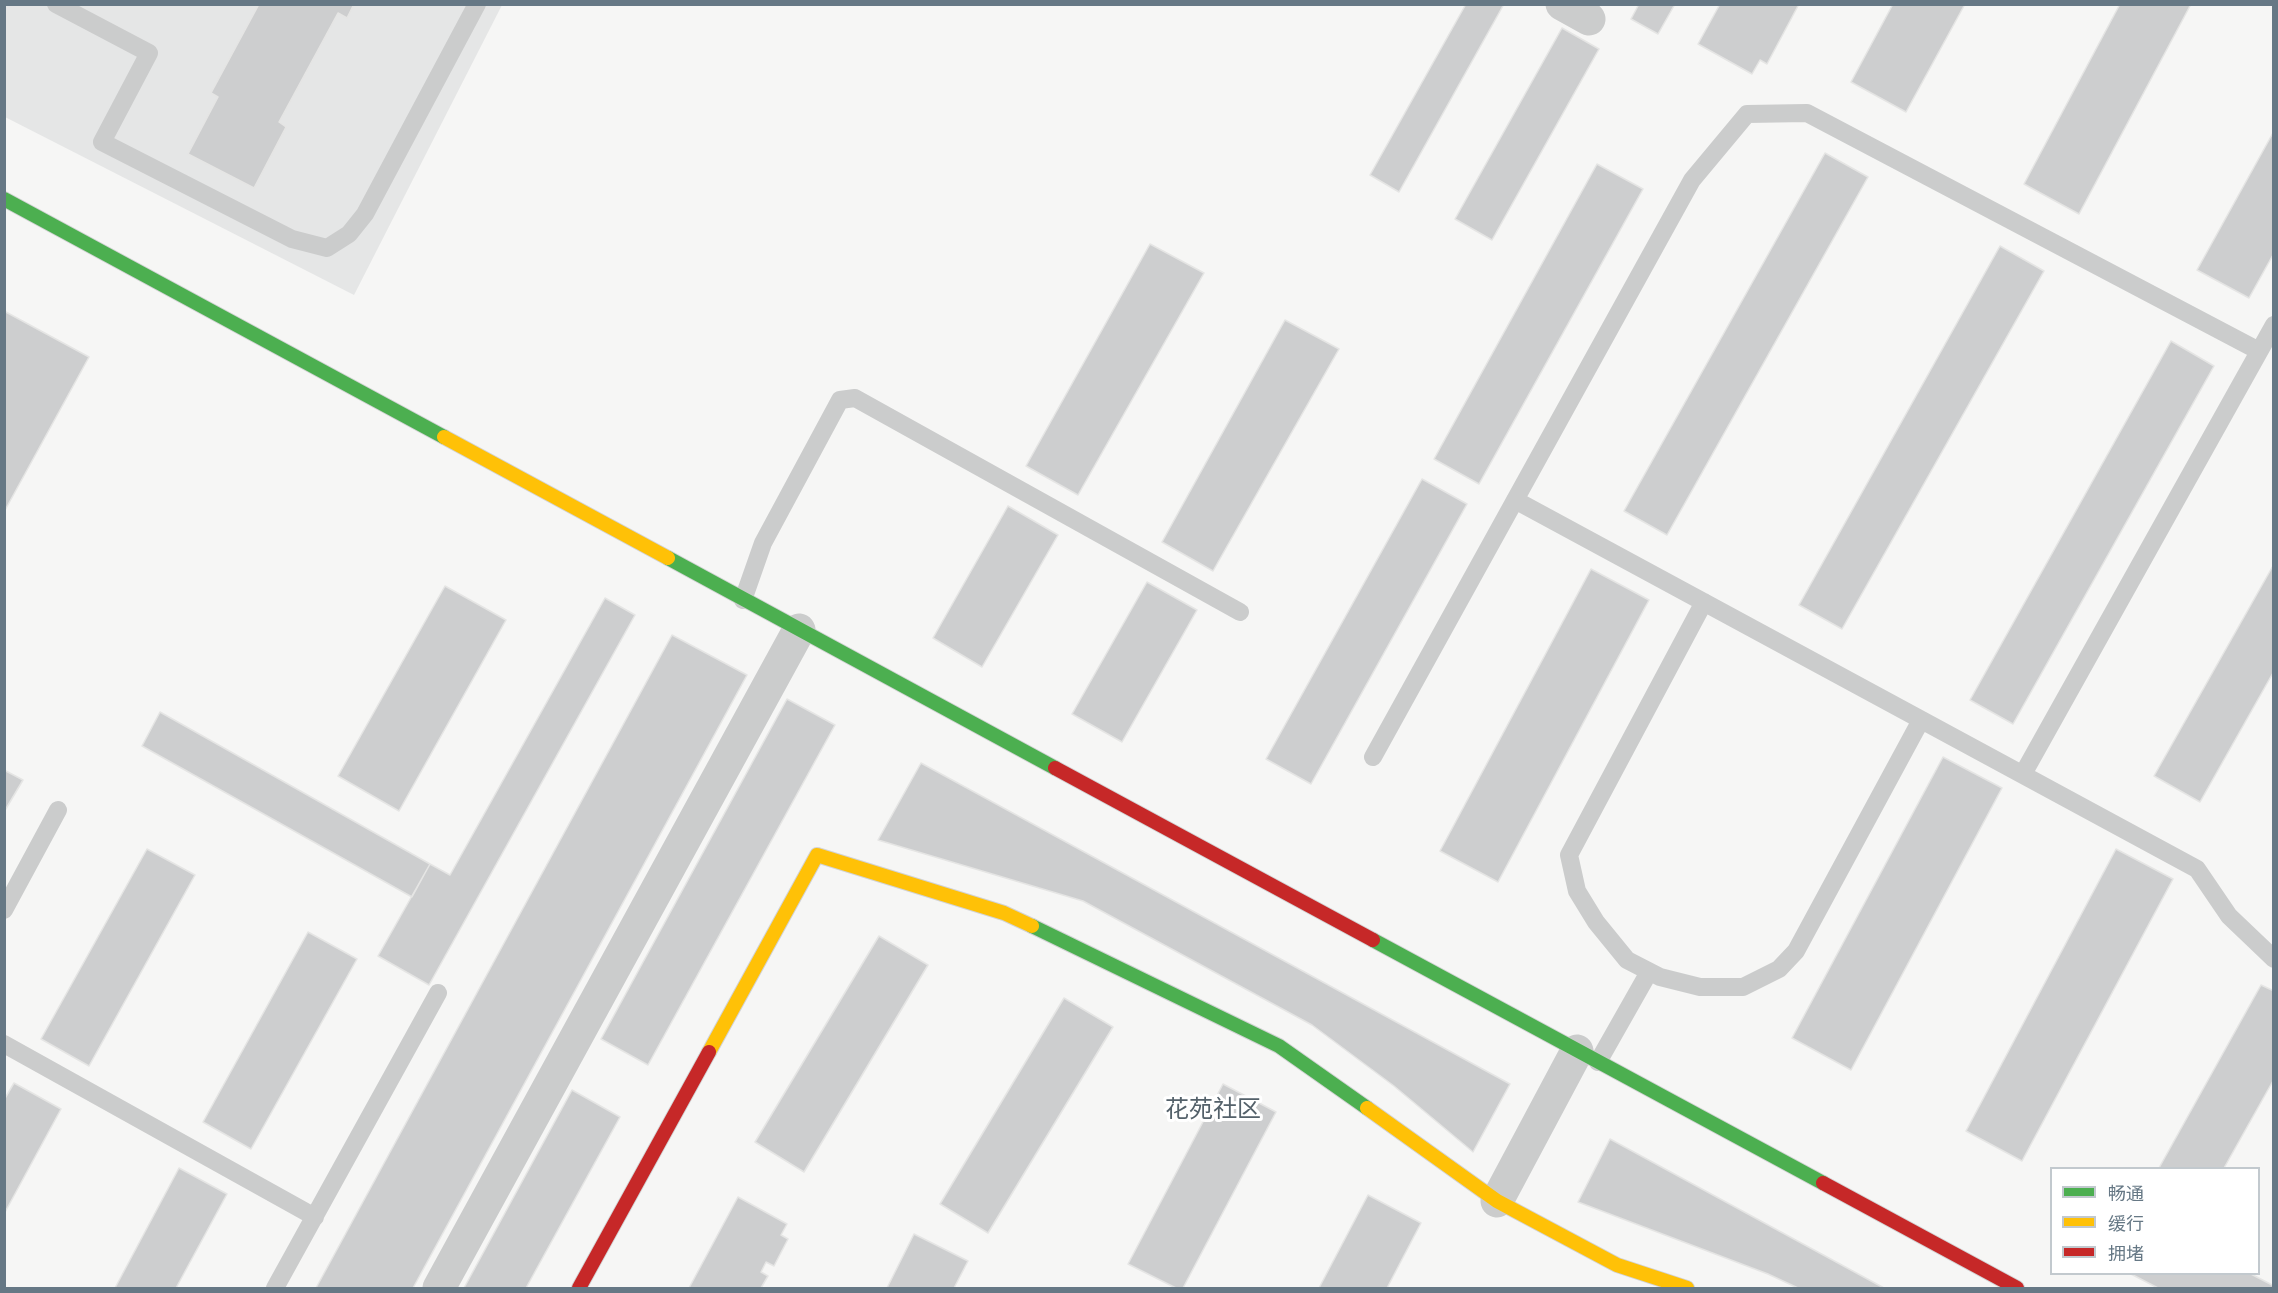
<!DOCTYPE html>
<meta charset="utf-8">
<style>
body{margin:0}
#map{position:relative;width:2278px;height:1293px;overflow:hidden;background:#f6f6f5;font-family:"Varela Round","Noto Sans SC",sans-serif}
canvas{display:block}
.frame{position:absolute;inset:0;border:6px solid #667885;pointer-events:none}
.legend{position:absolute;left:2050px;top:1167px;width:210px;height:108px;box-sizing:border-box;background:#fff;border:2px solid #c2c9ce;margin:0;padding:8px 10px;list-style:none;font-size:18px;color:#667885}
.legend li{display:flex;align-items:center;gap:12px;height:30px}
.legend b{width:30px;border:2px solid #c2c9ce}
</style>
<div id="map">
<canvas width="2278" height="1293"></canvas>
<div class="frame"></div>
<ul class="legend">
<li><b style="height:8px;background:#4caf50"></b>畅通</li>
<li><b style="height:8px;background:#ffc107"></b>缓行</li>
<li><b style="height:8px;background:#c62828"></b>拥堵</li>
</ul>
</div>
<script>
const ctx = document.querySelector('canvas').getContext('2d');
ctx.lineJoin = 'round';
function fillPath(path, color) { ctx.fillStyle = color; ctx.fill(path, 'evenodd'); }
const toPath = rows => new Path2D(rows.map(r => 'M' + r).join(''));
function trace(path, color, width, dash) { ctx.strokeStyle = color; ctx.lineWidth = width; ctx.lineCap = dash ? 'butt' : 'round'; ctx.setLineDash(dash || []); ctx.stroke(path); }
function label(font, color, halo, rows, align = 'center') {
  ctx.font = font + ' "Varela Round","Noto Sans SC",sans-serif'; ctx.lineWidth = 6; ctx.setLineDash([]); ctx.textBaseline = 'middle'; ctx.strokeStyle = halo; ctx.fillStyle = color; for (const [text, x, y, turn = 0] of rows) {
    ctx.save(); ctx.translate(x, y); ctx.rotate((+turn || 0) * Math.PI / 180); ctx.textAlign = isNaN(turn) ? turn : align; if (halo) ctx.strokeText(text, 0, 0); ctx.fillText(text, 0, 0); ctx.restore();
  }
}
fillPath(toPath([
 [4,5,502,5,354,295,5,117]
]), '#e5e6e6');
const building = toPath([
 [256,4,354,4,347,18,338,13,279,122,286,127,254,188,188,154,218,97,211,93,258,6,256,4],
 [1466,4,1504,4,1399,192,1370,175,1466,4],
 [1639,4,1675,4,1658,34,1631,19,1639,4],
 [1720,4,1799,4,1767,64,1760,60,1752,74,1698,44,1720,4],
 [1893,4,1965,4,1906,112,1851,82,1893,4],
 [2120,4,2191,4,2079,214,2024,184,2120,4],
 [1562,28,1599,49,1492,240,1455,219,1562,28],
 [2274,131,2274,253,2249,298,2197,270,2274,131],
 [1825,153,1868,177,1667,535,1624,511,1825,153],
 [1597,164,1643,189,1479,484,1434,459,1597,164],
 [1150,244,1204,273,1078,495,1026,466,1150,244],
 [2000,246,2044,271,1842,629,1799,605,2000,246],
 [4,311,89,357,4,512,4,311],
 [1285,320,1339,349,1213,571,1162,542,1285,320],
 [2171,341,2214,366,2013,724,1970,700,2171,341],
 [1422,479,1467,504,1311,784,1266,759,1422,479],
 [1008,506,1058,535,982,667,933,638,1008,506],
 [2274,564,2274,671,2200,802,2154,776,2274,564],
 [1591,569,1649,600,1498,882,1440,851,1591,569],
 [1147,582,1197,610,1122,742,1072,714,1147,582],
 [445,586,506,620,399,811,338,776,445,586],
 [605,598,635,615,429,985,378,956,430,864,450,875,605,598],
 [672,635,747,675,413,1288,316,1288,672,635],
 [787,699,835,725,648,1065,601,1039,787,699],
 [160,712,430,864,412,897,142,746,160,712],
 [1943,757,2002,788,1851,1070,1792,1038,1943,757],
 [921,763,1510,1084,1473,1152,1394,1086,1312,1025,1083,901,878,840,921,763],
 [4,770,23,780,4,812,4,770],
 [147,849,195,875,89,1066,41,1039,147,849],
 [2116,849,2173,879,2022,1161,1966,1131,2116,849],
 [308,932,357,959,251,1149,203,1122,308,932],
 [879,936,928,965,804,1172,755,1142,879,936],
 [2261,985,2274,991,2274,1079,2224,1168,2159,1168,2261,985],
 [1064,998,1113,1027,988,1233,940,1204,1064,998],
 [14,1083,61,1109,4,1214,4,1100,14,1083],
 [1223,1084,1276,1112,1183,1288,1176,1288,1128,1264,1223,1084],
 [572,1090,620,1117,526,1288,464,1288,572,1090],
 [1610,1139,1884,1288,1798,1288,1768,1274,1578,1202,1610,1139],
 [179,1168,227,1194,176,1288,115,1288,179,1168],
 [1368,1195,1421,1223,1387,1288,1319,1288,1368,1195],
 [738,1197,787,1224,781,1235,788,1239,774,1266,766,1262,761,1272,768,1276,761,1288,689,1288,738,1197],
 [914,1234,968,1261,954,1288,887,1288,914,1234],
 [2131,1274,2251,1274,2274,1286,2274,1288,2158,1288,2131,1274]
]);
fillPath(building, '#cdcecf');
trace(building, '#e5e5e4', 1.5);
const fast = toPath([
 [4,199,444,437],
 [668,558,1055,768],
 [1032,926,1279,1046,1367,1108],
 [1373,940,1823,1183]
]);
const slow = toPath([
 [444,437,668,558],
 [709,1052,817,855,1004,913,1032,926],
 [1367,1108,1497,1201,1617,1265,1687,1288]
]);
const jam = toPath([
 [1055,768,1373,940],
 [1823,1183,2017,1288],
 [579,1288,709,1052]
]);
trace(fast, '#d2d3d4', 16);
trace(slow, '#d2d3d4', 16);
trace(jam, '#d2d3d4', 16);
trace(toPath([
 [56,4,149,53,102,142,292,239,327,248,349,234,365,214,477,4],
 [1515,500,2197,869,2229,916,2274,959],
 [743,600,763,543,840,400,855,398,1240,612],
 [1704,602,1569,855,1577,891,1596,922,1627,960,1660,977,1700,987,1743,987,1779,969,1796,951,1921,720],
 [1373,757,1692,180,1747,114,1807,113,2259,351],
 [2023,774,2274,325],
 [4,910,58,810],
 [4,1044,315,1217],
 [1598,1062,1649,972],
 [275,1288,438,993]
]), '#cbcccc', 18);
trace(toPath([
 [1562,4,1589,19],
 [1497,1201,1577,1051],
 [439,1288,799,630]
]), '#cbcccc', 33);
trace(fast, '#4caf50', 14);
trace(slow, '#ffc107', 14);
trace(jam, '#c62828', 14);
label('24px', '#54616a', '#fff', [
 ["花苑社区",1213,1111]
]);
</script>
